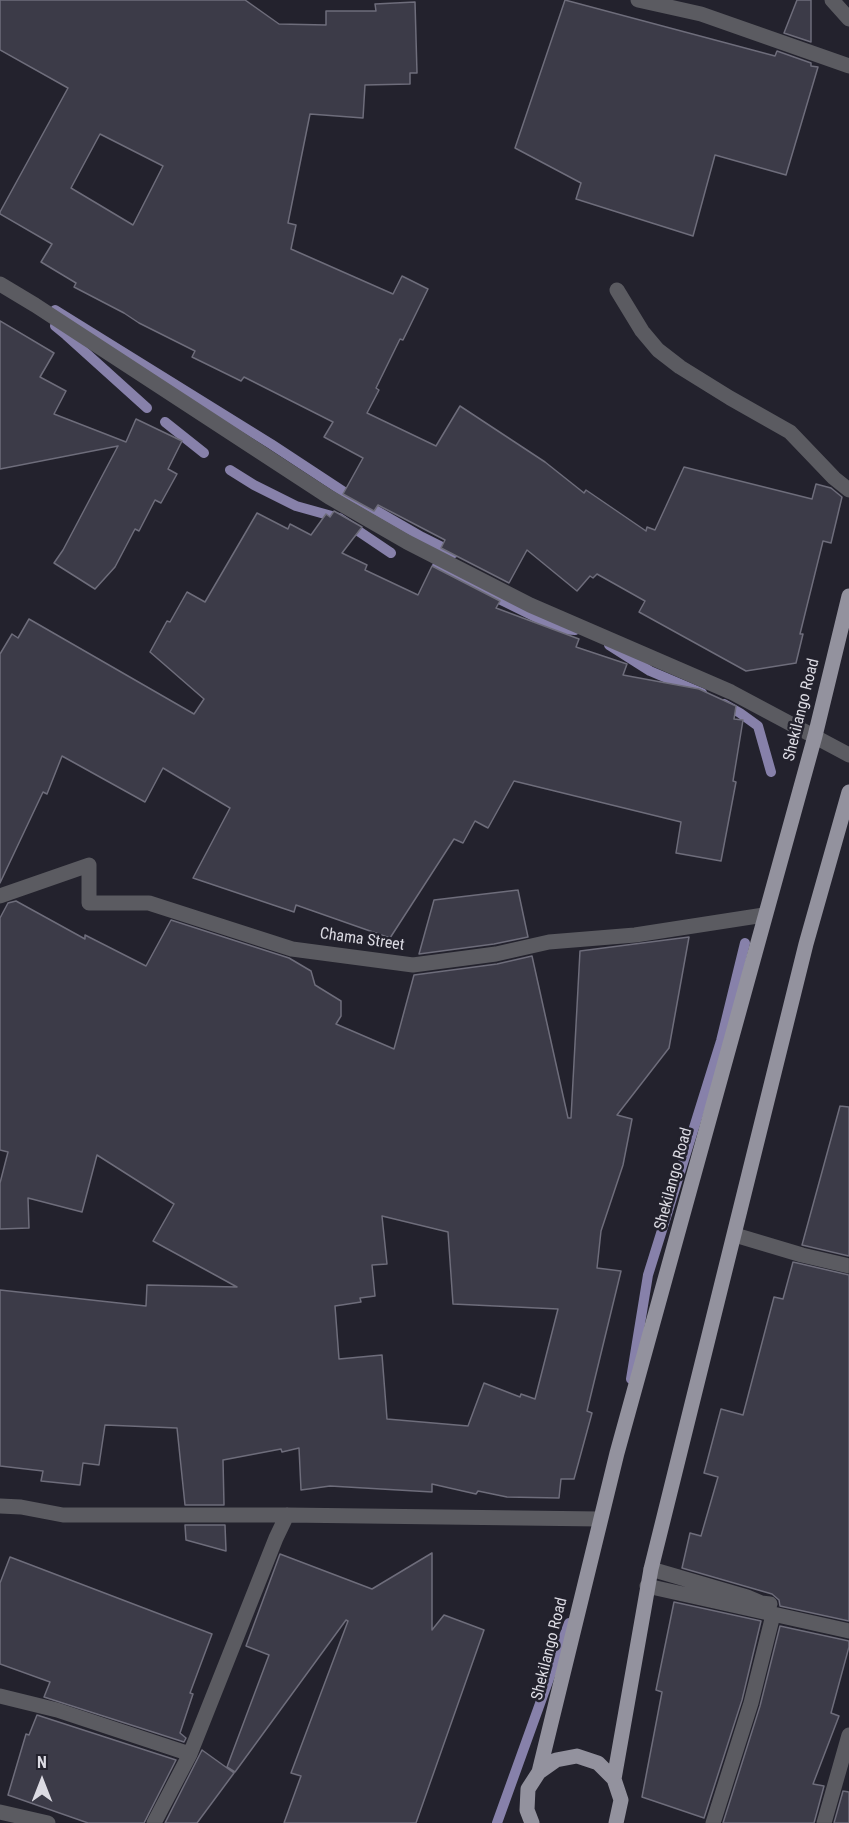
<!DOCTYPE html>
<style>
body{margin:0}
#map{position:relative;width:849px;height:1823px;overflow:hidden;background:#23222d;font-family:"Roboto Condensed",sans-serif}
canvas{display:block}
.north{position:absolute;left:12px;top:1751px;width:60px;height:60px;-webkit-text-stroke:4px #23222d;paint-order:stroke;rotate:0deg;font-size:16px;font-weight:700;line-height:24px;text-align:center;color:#dcdbe3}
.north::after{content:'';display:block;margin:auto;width:21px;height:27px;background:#dcdbe3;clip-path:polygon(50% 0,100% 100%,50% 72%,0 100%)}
</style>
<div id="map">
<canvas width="849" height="1823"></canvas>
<div class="north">N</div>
</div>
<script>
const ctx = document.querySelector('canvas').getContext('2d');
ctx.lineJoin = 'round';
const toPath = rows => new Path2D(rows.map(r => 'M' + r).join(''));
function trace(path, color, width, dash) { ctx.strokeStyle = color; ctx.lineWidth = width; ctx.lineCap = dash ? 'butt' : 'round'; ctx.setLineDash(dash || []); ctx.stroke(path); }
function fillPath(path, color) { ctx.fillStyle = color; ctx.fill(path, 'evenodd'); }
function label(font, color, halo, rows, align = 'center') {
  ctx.font = font + ' "Roboto Condensed",sans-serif'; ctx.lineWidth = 5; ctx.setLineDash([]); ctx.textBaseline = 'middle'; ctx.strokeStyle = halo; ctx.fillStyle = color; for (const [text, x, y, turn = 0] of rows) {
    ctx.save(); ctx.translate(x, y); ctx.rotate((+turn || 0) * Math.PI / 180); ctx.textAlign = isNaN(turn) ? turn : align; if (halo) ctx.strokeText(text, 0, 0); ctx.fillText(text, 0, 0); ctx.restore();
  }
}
trace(toPath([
 [55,310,271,444,344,492,422,537,454,553],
 [55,326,66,335,147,408],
 [165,422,204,453],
 [230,470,254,485,296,506,339,518,391,553],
 [437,566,489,594,560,629,575,630],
 [609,645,650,671,702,693],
 [724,704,740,713,758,726,771,772],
 [631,1379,648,1275,721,1041,745,943],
 [497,1823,569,1623]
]), '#8781aa', 10);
const building = toPath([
 [0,0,245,0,279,24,326,25,326,11,376,11,375,4,415,2,417,73,410,73,410,84,365,85,363,118,310,114,288,223,296,225,291,249,393,294,402,276,428,289,403,340,400,339,376,388,379,390,367,413,436,446,460,406,545,462,584,493,586,490,646,531,647,527,655,530,684,467,812,499,816,484,831,488,842,497,831,543,823,541,800,634,803,634,796,663,746,671,639,612,645,601,597,574,593,578,590,576,577,591,527,550,509,583,441,548,445,540,378,505,374,511,343,494,363,458,324,437,333,422,244,377,241,381,192,357,195,351,139,323,124,313,74,287,76,283,41,262,52,244,0,214,0,212,68,88,0,50,0,0],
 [100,134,163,166,133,225,71,188,100,134],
 [565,0,775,56,777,51,811,63,811,66,818,67,786,175,715,155,693,236,576,199,581,183,515,148,565,0],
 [797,0,811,0,811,42,784,33,797,0],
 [0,321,54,353,40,377,66,391,54,414,126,442,136,419,182,441,168,469,177,474,161,503,155,500,139,531,135,529,115,567,95,589,54,563,63,550,118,446,0,469,0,321],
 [334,511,362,527,342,553,367,565,365,570,418,595,432,566,500,601,496,608,579,639,576,647,627,664,623,675,699,689,736,706,734,719,743,720,733,781,736,782,721,861,676,853,681,822,514,781,488,828,475,821,463,843,454,839,390,938,296,905,294,912,193,878,230,808,163,768,145,802,62,756,47,794,43,792,0,883,0,654,12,634,18,638,29,619,194,714,204,699,150,652,167,621,170,622,187,592,205,602,257,513,288,529,290,524,311,535,326,514,330,517,334,511],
 [518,890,528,937,494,944,419,954,434,900,518,890],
 [16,901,85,939,85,935,146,966,171,920,289,958,311,971,315,985,341,1001,341,1016,336,1024,394,1049,414,975,497,964,532,956,568,1118,571,1118,580,951,689,937,669,1048,617,1115,632,1119,623,1165,601,1231,597,1268,621,1271,587,1411,592,1413,574,1479,561,1479,559,1498,507,1497,478,1491,476,1494,432,1484,432,1492,330,1486,301,1490,299,1448,282,1452,281,1449,223,1460,224,1505,185,1505,177,1428,105,1425,99,1465,83,1463,80,1485,41,1481,43,1471,0,1466,0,1290,146,1306,147,1285,237,1287,153,1241,174,1204,97,1155,82,1212,28,1198,29,1228,0,1229,0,1183,8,1152,0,1150,0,918,8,903,16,901],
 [382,1216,448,1232,453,1304,558,1309,535,1399,521,1394,520,1397,484,1383,468,1426,387,1419,382,1355,339,1359,335,1306,361,1302,360,1298,375,1296,372,1265,387,1264,382,1216],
 [840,1106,849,1107,849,1256,802,1245,840,1106],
 [793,1262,849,1275,849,1621,780,1606,779,1600,772,1594,682,1568,690,1533,701,1536,718,1477,704,1473,721,1409,743,1415,774,1297,783,1299,793,1262],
 [185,1525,225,1525,226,1551,186,1540,185,1525],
 [432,1553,432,1630,444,1615,484,1630,416,1823,284,1823,301,1776,291,1773,348,1621,346,1620,235,1772,227,1767,269,1655,246,1646,280,1554,372,1589,432,1553],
 [10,1557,212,1634,190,1693,193,1694,180,1733,186,1738,184,1742,44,1697,50,1682,0,1664,0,1583,10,1557],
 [674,1602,761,1621,742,1700,704,1818,642,1797,662,1692,656,1690,674,1602],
 [780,1626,849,1641,849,1647,831,1713,839,1716,813,1784,824,1786,814,1823,723,1823,760,1706,780,1626],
 [37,1715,176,1760,144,1823,88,1823,8,1795,26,1734,29,1735,37,1715],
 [202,1750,234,1773,197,1823,165,1823,202,1750],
 [843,1791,849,1792,849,1823,834,1823,843,1791]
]);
fillPath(building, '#3c3b48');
trace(building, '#6e6d7b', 1.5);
trace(toPath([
 [638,0,701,14,849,66],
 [832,0,849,19],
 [0,284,35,305,329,497,407,542,530,605,731,692,849,755],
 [617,290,642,331,658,350,680,367,730,398,790,432,834,478,849,490],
 [0,896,89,865,89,903,149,903,292,949,413,965,496,954,549,942,635,935,764,915],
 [735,1235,802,1255,849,1266],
 [0,1506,21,1507,63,1515,287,1515,600,1519],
 [651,1569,747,1597,761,1603,770,1604],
 [647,1586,849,1631],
 [0,1696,57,1710,190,1754],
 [0,1812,48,1823],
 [154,1823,190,1754,276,1538,287,1515],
 [713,1823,751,1703,773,1615],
 [824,1823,849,1735]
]), '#5b5b61', 15);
trace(toPath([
 [539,1772,617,1453,815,736,849,596],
 [614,1779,651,1569,806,944,849,792],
 [532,1823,527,1810,528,1789,539,1772,556,1760,577,1756,598,1763,614,1779,621,1800,616,1823]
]), '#93929e', 15);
label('16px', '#dcdbe3', '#23222d', [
 ["Shekilango Road",802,710,-76],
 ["Chama Street",362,940,8],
 ["Shekilango Road",674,1179,-75],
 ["Shekilango Road",550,1649,-76]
]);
</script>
